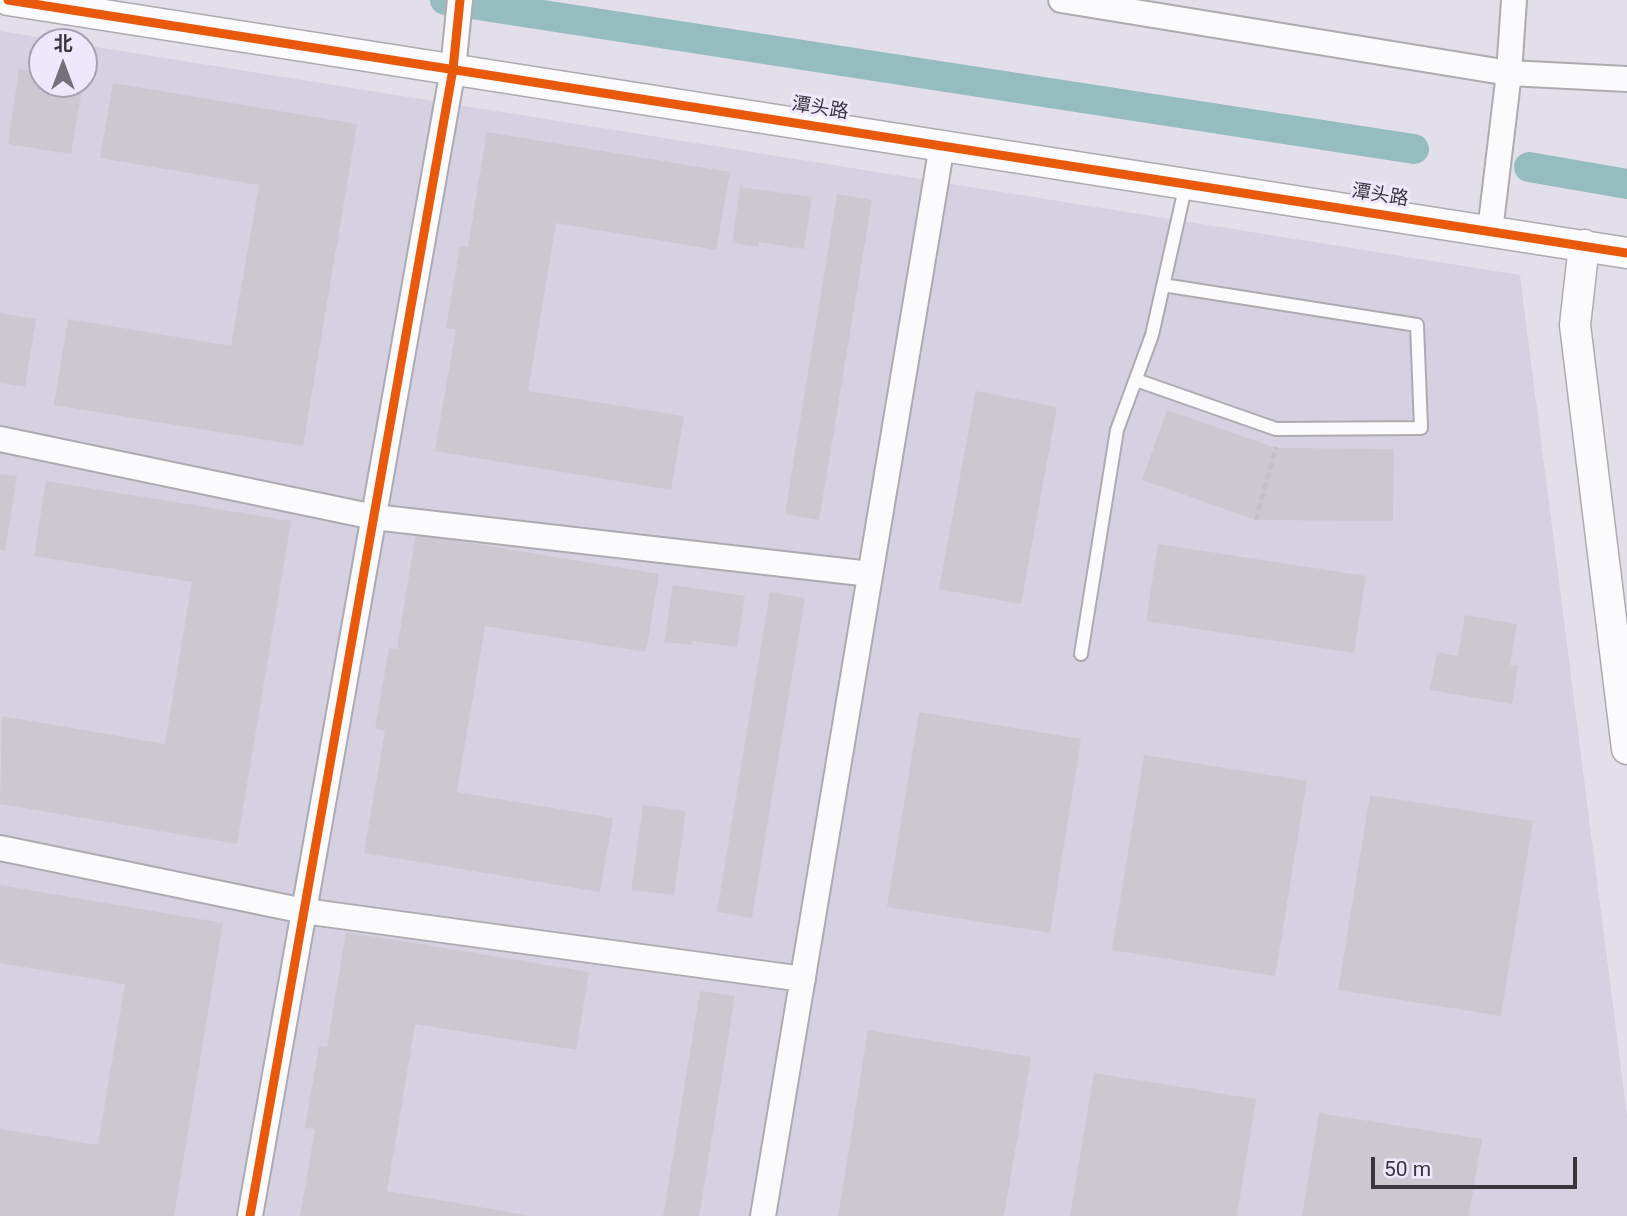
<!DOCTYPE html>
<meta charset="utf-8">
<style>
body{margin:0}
#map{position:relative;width:1627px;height:1216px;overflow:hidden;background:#e3dfea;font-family:Roboto,"Noto Sans SC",sans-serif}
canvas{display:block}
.north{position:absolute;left:28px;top:28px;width:70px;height:70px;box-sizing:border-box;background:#efe7fc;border:2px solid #a6a0b0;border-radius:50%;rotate:0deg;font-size:19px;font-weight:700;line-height:28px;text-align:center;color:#39363e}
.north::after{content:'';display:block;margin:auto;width:24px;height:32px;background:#74717a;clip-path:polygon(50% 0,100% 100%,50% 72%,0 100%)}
.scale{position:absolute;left:1371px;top:1157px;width:206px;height:32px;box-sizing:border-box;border:4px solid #39363e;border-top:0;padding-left:9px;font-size:21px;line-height:24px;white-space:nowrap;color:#39363e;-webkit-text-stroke:5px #efe7fc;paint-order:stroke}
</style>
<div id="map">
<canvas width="1627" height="1216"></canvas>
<div class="north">北</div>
<div class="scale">50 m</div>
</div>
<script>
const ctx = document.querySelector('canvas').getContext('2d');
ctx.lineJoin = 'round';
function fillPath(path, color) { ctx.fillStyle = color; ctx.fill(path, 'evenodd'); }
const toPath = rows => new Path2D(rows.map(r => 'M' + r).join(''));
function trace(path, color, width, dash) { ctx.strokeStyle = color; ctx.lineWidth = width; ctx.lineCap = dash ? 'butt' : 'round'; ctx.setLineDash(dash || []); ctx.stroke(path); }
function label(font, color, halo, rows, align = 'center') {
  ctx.font = font + ' Roboto,"Noto Sans SC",sans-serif'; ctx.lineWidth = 6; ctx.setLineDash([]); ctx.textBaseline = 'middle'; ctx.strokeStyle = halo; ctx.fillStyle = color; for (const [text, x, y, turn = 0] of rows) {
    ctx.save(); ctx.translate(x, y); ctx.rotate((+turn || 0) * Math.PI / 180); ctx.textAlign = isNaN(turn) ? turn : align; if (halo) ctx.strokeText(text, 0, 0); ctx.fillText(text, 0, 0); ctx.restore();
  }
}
fillPath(toPath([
 [0,31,68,42,42,42,42,84,84,84,84,45,1520,275,1627,1116,1627,1216,0,1216]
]), '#d5d1e1');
trace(toPath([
 [445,0,1414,149],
 [1529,167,1627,184]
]), '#95bcbf', 30);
fillPath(toPath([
 [19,69,42,72,42,84,83,84,71,154,8,144],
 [113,83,357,124,303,446,54,405,68,319,231,346,259,185,100,158],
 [487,132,730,172,716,250,556,223,528,391,684,416,671,490,435,451,456,329,446,328,460,246,468,247],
 [740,187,812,197,804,249,759,242,758,247,732,243],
 [837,194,872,200,819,520,785,514],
 [0,313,36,319,25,387,0,383],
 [976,391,1057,407,1021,604,939,589],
 [1167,410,1276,448,1394,449,1393,521,1256,520,1142,480],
 [0,474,17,476,5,551,0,550],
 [46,481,291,521,237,844,0,804,2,716,165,744,192,582,34,556],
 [416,534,659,574,646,652,485,626,457,792,613,818,600,892,364,853,385,731,375,729,389,648,397,649],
 [1158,544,1366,576,1354,653,1146,621],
 [673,585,745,596,737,647,692,641,691,645,664,642],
 [770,592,805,598,752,918,717,912],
 [1465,615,1517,624,1510,665,1518,666,1512,704,1430,690,1437,652,1458,656],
 [919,712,1081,739,1050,933,887,907],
 [1144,755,1307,781,1275,976,1112,950],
 [1370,795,1533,821,1501,1016,1338,990],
 [643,805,686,811,674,895,631,890],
 [0,885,223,923,174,1216,0,1216,0,1129,98,1145,125,984,0,963],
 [346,932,589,972,576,1050,415,1024,387,1191,532,1216,300,1216,315,1129,305,1128,319,1046,327,1047],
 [700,991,735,996,699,1216,663,1216],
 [868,1030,1031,1057,1004,1216,838,1216],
 [1094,1073,1256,1099,1237,1216,1070,1216],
 [1319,1113,1482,1139,1469,1216,1302,1216]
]), '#ccc8d2');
const service = toPath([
 [1136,380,1276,429,1421,428,1417,325,1163,285],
 [1081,654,1117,430,1152,335,1186,184]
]);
const minor = toPath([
 [1061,0,1509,73,1627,79],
 [1490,231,1509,73,1514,0],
 [0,439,374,517,870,574],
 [0,848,304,911,803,979],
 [250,1216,453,69,460,0],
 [763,1216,942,145]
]);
const tertiary = toPath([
 [8,0,1627,253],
 [1584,245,1575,325,1627,749]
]);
trace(service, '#adaab2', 16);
trace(minor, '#adaab2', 28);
trace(tertiary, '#adaab2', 33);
trace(toPath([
 [1256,520,1276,447]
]), '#c2c1c5', 4.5, [7, 3.5]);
trace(service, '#fbfafc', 12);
trace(minor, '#fbfafc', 24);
trace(tertiary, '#fbfafc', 30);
trace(toPath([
 [8,0,1627,253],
 [250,1216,453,69,460,0]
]), '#e8590c', 9);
label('19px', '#39363e', '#efe7fc', [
 ["潭头路",820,109,9],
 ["潭头路",1380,196,9]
]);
</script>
